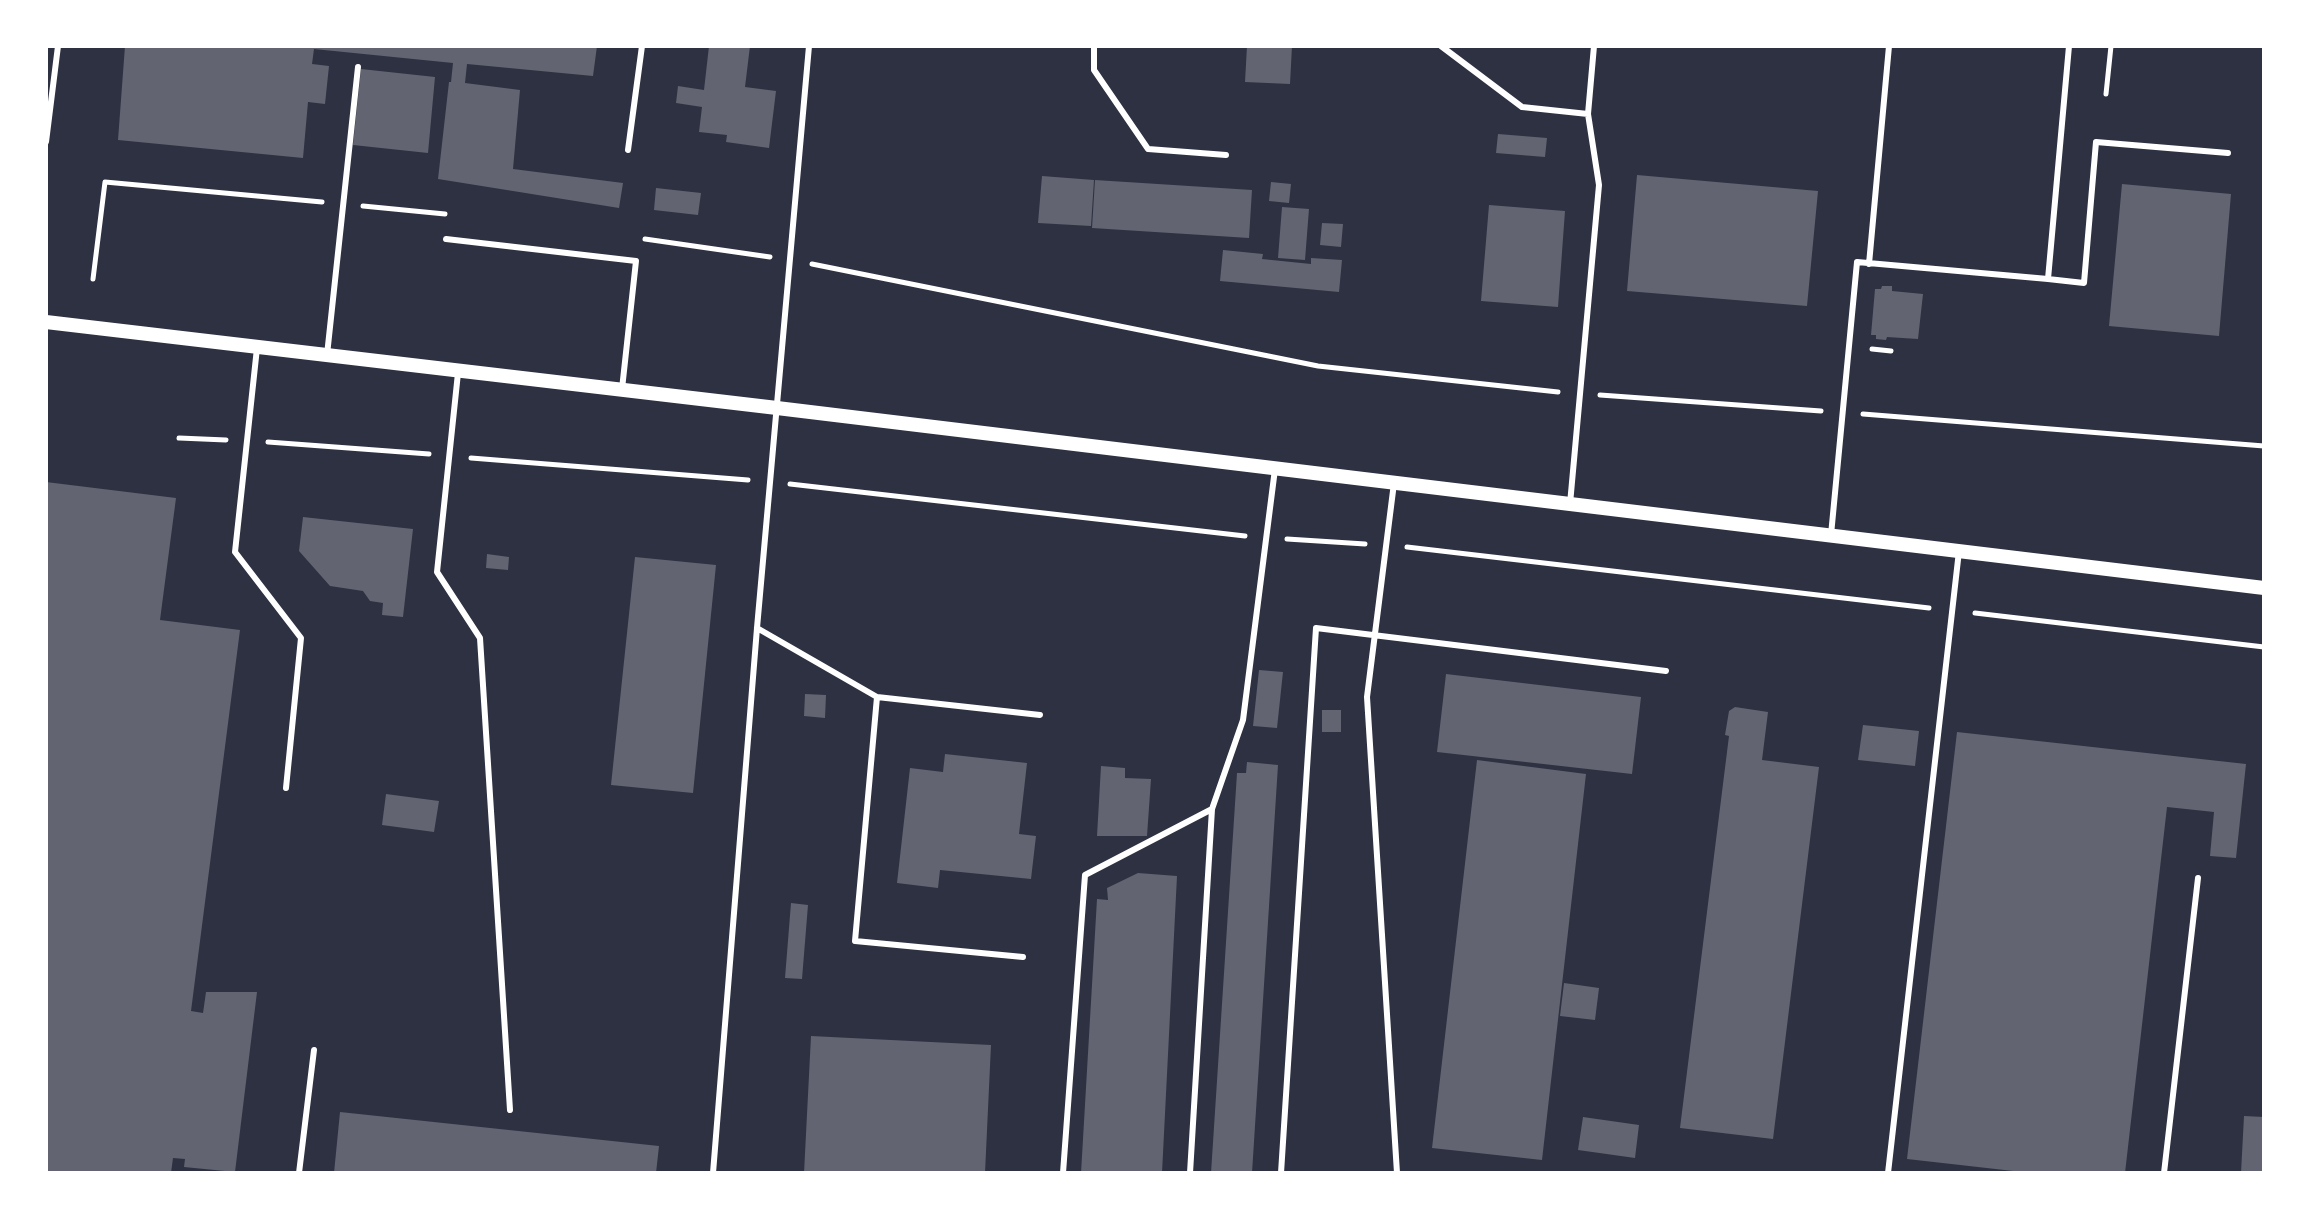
<!DOCTYPE html>
<style>
body{margin:0}
#map{position:relative;width:2310px;height:1219px;overflow:hidden;background:#2d3142;font-family:"Work Sans",sans-serif}
canvas{display:block}
.frame{position:absolute;inset:0;border:48px solid #fff;pointer-events:none}
</style>
<div id="map">
<canvas width="2310" height="1219"></canvas>
<div class="frame"></div>
</div>
<script>
const ctx = document.querySelector('canvas').getContext('2d');
ctx.lineJoin = 'round';
function fillPath(path, color) { ctx.fillStyle = color; ctx.fill(path, 'evenodd'); }
const toPath = rows => new Path2D(rows.map(r => 'M' + r).join(''));
function trace(path, color, width, dash) { ctx.strokeStyle = color; ctx.lineWidth = width; ctx.lineCap = dash ? 'butt' : 'round'; ctx.setLineDash(dash || []); ctx.stroke(path); }
fillPath(toPath([
 [125,46,597,46,593,76,467,64,465,83,520,90,513,169,623,183,619,208,438,179,449,82,451,82,453,63,314,49,312,64,329,66,325,104,308,102,303,158,118,140],
 [709,46,750,46,745,87,776,91,769,148,726,142,727,135,699,132,702,107,676,103,678,86,704,90],
 [1247,46,1292,46,1290,84,1245,82],
 [361,69,435,77,428,153,353,145],
 [1498,134,1547,138,1545,157,1496,153],
 [1637,175,1818,191,1807,306,1627,291],
 [1042,176,1094,180,1091,226,1038,223],
 [1095,180,1252,190,1249,238,1092,228],
 [1271,182,1291,184,1289,203,1269,201],
 [2122,184,2231,194,2219,336,2109,326],
 [656,188,701,193,698,215,654,210],
 [1489,205,1565,211,1558,307,1481,301],
 [1282,207,1309,209,1305,260,1278,258],
 [1322,223,1343,224,1341,247,1320,245],
 [1223,250,1263,254,1262,259,1311,264,1311,258,1342,260,1339,292,1220,281],
 [1882,286,1892,286,1892,291,1923,294,1918,339,1887,337,1886,340,1876,339,1876,335,1871,335,1875,289,1881,289],
 [46,482,176,498,160,620,240,630,191,1011,203,1013,206,992,257,992,235,1172,184,1167,185,1159,173,1158,171,1173,46,1173],
 [303,517,413,529,403,617,382,615,383,603,370,601,363,591,330,586,299,551],
 [487,554,509,557,508,570,486,568],
 [635,557,716,565,693,793,611,785],
 [1259,670,1283,672,1277,728,1253,726],
 [1446,674,1641,697,1632,774,1437,752],
 [805,694,826,695,825,718,804,716],
 [1735,707,1768,712,1762,760,1819,767,1773,1139,1680,1128,1729,736,1725,735,1729,711],
 [1322,710,1341,710,1341,732,1322,732],
 [1863,725,1919,731,1915,766,1858,760],
 [1957,732,2246,764,2236,858,2210,856,2214,812,2167,807,2125,1173,2031,1173,1907,1159],
 [945,754,1027,763,1019,834,1036,836,1031,879,940,870,938,888,897,883,910,768,943,772],
 [1477,760,1586,774,1542,1160,1432,1148],
 [1247,762,1278,765,1252,1173,1211,1173,1237,773,1246,773],
 [1101,766,1125,768,1125,778,1151,779,1147,836,1097,836],
 [386,794,439,801,434,832,382,825],
 [1138,873,1177,876,1162,1173,1081,1173,1097,899,1108,900,1107,888],
 [791,903,808,905,802,979,785,978],
 [1564,983,1599,988,1595,1020,1560,1016],
 [811,1036,991,1045,985,1173,804,1173],
 [340,1112,659,1146,656,1173,334,1173],
 [2244,1116,2264,1117,2264,1173,2241,1173],
 [1583,1117,1639,1125,1635,1158,1578,1150]
]), '#626471');
trace(toPath([
 [2106,94,2111,46],
 [363,206,445,214],
 [645,239,770,257],
 [812,264,1318,366,1558,392],
 [93,279,105,182,322,202],
 [1872,349,1891,351],
 [1600,395,1821,411],
 [1863,414,2264,446],
 [179,438,226,440],
 [268,442,429,454],
 [471,458,748,480],
 [790,484,1245,536],
 [1287,539,1365,544],
 [1407,547,1929,608],
 [1975,613,2264,647]
]), '#fff', 5);
trace(toPath([
 [1094,46,1094,70,1148,149,1226,155],
 [1441,46,1522,107,1588,114,1594,46],
 [46,142,58,46],
 [628,150,642,46],
 [446,239,636,261,622,389],
 [1869,264,1889,46],
 [2048,279,2084,283,2096,142,2228,153],
 [257,348,235,552,301,638,286,788],
 [327,355,358,67],
 [458,373,437,572,480,638,510,1110],
 [1394,483,1367,697,1397,1173],
 [1570,504,1599,185,1588,114],
 [1831,535,1857,262,2048,279,2069,46],
 [757,628,877,697,1040,715],
 [877,697,855,941,1023,957],
 [299,1173,314,1050],
 [713,1173,757,628,809,46],
 [1063,1173,1085,875,1212,809],
 [1190,1173,1212,809,1243,720,1275,469],
 [1281,1173,1316,628,1666,671],
 [1888,1173,1959,551],
 [2164,1173,2198,878]
]), '#fff', 6);
trace(toPath([
 [46,322,777,408,2264,588]
]), '#fff', 14);
</script>
